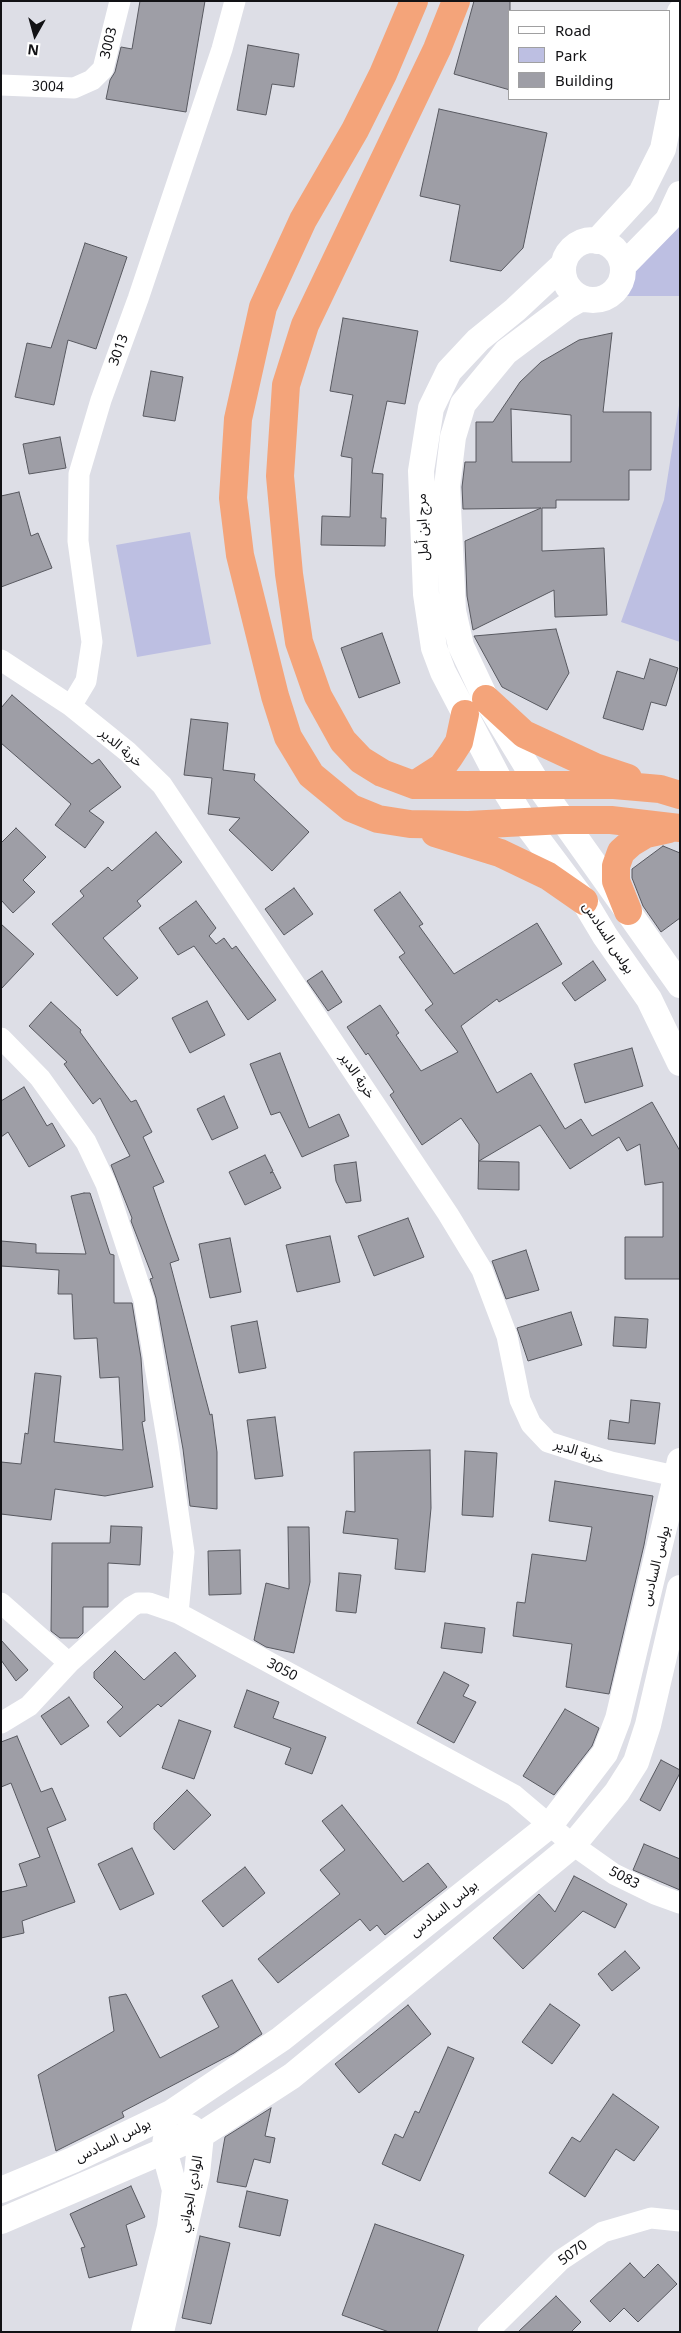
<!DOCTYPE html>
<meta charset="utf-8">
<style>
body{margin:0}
#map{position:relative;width:681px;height:2333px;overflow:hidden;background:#dddee6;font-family:"Noto Sans",sans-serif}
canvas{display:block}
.frame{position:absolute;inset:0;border:2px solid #121215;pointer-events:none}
.legend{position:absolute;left:508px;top:10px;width:162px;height:90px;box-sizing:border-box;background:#fff;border:1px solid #a0a0a1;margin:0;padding:6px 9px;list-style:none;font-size:15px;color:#121215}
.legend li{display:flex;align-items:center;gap:10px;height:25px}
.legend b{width:25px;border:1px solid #a0a0a1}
.north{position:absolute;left:10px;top:10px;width:50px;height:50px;-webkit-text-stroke:4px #fff;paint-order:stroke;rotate:187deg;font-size:14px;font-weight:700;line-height:20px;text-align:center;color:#121215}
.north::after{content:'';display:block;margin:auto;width:18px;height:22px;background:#121215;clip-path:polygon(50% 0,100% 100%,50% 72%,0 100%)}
</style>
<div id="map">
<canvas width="681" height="2333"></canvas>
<div class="frame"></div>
<ul class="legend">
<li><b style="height:6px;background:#fff"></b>Road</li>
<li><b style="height:14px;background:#bdbfe2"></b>Park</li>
<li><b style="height:14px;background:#9e9ea6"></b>Building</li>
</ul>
<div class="north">N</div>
</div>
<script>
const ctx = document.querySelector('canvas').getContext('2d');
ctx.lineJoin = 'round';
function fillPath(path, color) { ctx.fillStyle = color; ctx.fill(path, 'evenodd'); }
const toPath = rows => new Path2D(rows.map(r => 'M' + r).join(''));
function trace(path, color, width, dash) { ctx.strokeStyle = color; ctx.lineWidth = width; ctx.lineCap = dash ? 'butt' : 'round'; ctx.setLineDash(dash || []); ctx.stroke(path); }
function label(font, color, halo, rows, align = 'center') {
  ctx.font = font + ' "Noto Sans","Noto Sans Arabic",sans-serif'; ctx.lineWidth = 4; ctx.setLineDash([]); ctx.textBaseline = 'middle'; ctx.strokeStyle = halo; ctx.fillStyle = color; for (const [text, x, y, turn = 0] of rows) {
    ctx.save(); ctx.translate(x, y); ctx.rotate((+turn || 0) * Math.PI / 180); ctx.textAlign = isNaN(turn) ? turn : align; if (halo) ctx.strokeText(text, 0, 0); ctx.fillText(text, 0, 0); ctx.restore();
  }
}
fillPath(toPath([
 [680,208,680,296,626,296,629,264],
 [680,399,680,642,621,622,664,500],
 [190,532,211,644,137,657,116,545]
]), '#bdbfe2');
const building = toPath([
 [140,1,205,1,186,112,106,99,110,80,115,72,121,47,132,49,140,1],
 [474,1,510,1,510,90,454,74,474,1],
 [248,45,299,54,294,87,272,84,266,115,237,110,248,45],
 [439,109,547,133,523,248,501,271,450,261,460,205,420,196,439,109],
 [85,243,127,257,96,349,68,340,54,405,15,397,27,343,51,348,85,243],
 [343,318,418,331,405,404,387,401,372,473,383,474,381,518,386,518,385,546,321,545,322,516,350,517,352,458,341,456,353,395,330,391,343,318],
 [612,333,603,412,651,412,651,470,629,470,629,500,556,500,556,508,542,508,542,551,604,548,607,615,555,617,554,590,473,630,467,596,465,541,541,508,463,509,462,487,465,462,476,462,476,422,493,422,520,382,541,362,579,340,612,333],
 [511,409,571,415,571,462,512,462,511,409],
 [151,371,183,377,175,421,143,416,151,371],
 [60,437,66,468,29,474,23,444,60,437],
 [19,492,31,536,38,533,52,568,1,587,1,496,19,492],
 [556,629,569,673,547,710,502,687,474,636,556,629],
 [382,633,400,683,359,698,341,648,382,633],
 [650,659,678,668,666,706,651,702,643,730,603,718,617,671,644,679,650,659],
 [12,695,92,764,99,759,121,787,89,811,104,822,85,848,55,825,71,804,1,743,1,708,12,695],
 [191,719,228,723,223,770,255,774,254,780,309,832,272,871,229,830,240,818,208,814,212,778,184,775,191,719],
 [16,828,46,857,23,880,35,892,13,913,1,900,1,843,16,828],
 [156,832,182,862,137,901,141,906,103,938,138,978,117,996,52,924,84,896,80,891,108,867,112,871,156,832],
 [663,846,680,853,680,918,661,932,643,906,632,878,632,869,663,846],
 [294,888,313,914,284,935,265,909,294,888],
 [400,892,423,924,419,926,454,974,537,923,562,964,499,1002,497,999,461,1026,497,1093,531,1073,565,1129,581,1119,592,1136,652,1102,680,1151,680,1279,625,1279,625,1237,663,1237,663,1182,645,1185,640,1144,627,1151,619,1137,570,1169,540,1125,479,1161,519,1162,519,1190,478,1189,479,1144,461,1118,422,1145,390,1095,394,1092,368,1053,366,1055,347,1027,380,1005,399,1033,396,1035,421,1071,458,1052,425,1010,433,1004,399,957,405,953,374,910,400,892],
 [196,901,216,928,209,936,216,944,224,938,232,949,236,946,276,1000,248,1020,194,946,178,955,159,928,196,901],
 [1,924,34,954,1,989,1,924],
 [593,961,606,980,575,1001,562,983,593,961],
 [322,971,342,1002,328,1011,307,981,322,971],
 [207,1001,225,1035,190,1053,172,1018,207,1001],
 [51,1002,81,1030,80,1032,131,1102,136,1100,152,1132,143,1137,164,1182,153,1187,179,1260,170,1263,210,1415,212,1414,217,1452,217,1509,190,1506,183,1449,156,1298,150,1279,153,1278,131,1221,132,1218,111,1165,130,1156,100,1098,93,1104,64,1064,67,1062,29,1026,51,1002],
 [632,1048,643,1086,585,1103,574,1064,632,1048],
 [280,1053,309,1128,339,1114,349,1136,302,1157,280,1112,271,1115,250,1064,280,1053],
 [24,1087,47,1126,52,1123,65,1146,29,1167,8,1132,1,1137,1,1101,24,1087],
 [224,1096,238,1128,212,1140,197,1109,224,1096],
 [265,1155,273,1171,270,1173,273,1172,281,1188,245,1205,229,1172,265,1155],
 [356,1162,361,1201,346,1203,336,1181,334,1165,356,1162],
 [84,1193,90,1193,110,1254,114,1255,114,1303,132,1303,141,1358,145,1421,142,1422,153,1487,105,1496,55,1489,51,1520,1,1514,1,1462,21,1464,25,1433,28,1434,35,1373,61,1376,54,1442,123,1450,119,1377,100,1378,97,1338,74,1339,72,1294,58,1294,59,1270,1,1266,1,1241,36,1244,36,1253,86,1254,71,1196,84,1193],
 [408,1218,424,1257,374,1276,358,1236,408,1218],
 [330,1236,340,1282,297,1292,286,1245,330,1236],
 [230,1238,241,1292,210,1298,199,1244,230,1238],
 [526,1250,539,1290,506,1299,492,1261,526,1250],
 [571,1312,582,1345,528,1361,517,1328,571,1312],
 [615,1317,648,1319,646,1348,613,1346,615,1317],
 [257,1321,266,1368,239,1373,231,1326,257,1321],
 [631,1400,660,1403,655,1444,608,1439,610,1420,629,1423,631,1400],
 [275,1417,283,1476,255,1479,247,1420,275,1417],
 [430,1450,431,1508,425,1572,395,1569,398,1539,343,1533,346,1511,355,1512,354,1452,430,1450],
 [465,1451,497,1453,493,1517,462,1515,465,1451],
 [555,1481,653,1496,644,1545,609,1694,566,1687,572,1644,513,1636,517,1602,525,1603,532,1554,586,1561,592,1527,549,1521,555,1481],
 [111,1526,142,1527,140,1565,108,1563,108,1607,83,1607,83,1633,78,1638,60,1638,51,1631,52,1543,110,1543,111,1526],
 [288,1527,309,1527,310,1582,294,1653,266,1647,254,1640,266,1583,289,1589,288,1527],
 [240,1550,241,1594,209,1595,208,1551,240,1550],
 [339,1573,361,1575,356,1613,336,1611,339,1573],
 [445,1623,485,1628,482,1653,441,1648,445,1623],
 [1,1640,28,1670,16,1681,1,1660,1,1640],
 [115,1651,144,1680,175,1652,196,1676,161,1707,158,1704,120,1737,107,1722,123,1707,94,1678,94,1672,115,1651],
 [444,1672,469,1685,463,1696,476,1702,454,1743,417,1723,444,1672],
 [247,1690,279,1702,273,1718,326,1737,312,1774,285,1764,291,1748,234,1727,247,1690],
 [69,1697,89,1726,61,1745,41,1716,69,1697],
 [565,1709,599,1728,592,1746,554,1795,523,1776,565,1709],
 [179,1720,211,1731,194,1779,162,1768,179,1720],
 [17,1736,41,1792,52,1788,66,1820,47,1828,75,1902,22,1921,24,1933,1,1938,1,1892,27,1886,19,1864,40,1857,11,1783,1,1787,1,1742,17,1736],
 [661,1760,680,1770,680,1773,660,1811,640,1800,661,1760],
 [187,1790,211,1815,174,1850,154,1829,154,1823,187,1790],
 [342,1805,403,1882,428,1863,447,1887,385,1935,377,1925,370,1931,360,1919,278,1983,258,1959,340,1894,320,1870,345,1850,322,1821,342,1805],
 [644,1844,680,1859,680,1890,633,1870,644,1844],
 [132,1848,154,1894,120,1910,98,1864,132,1848],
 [245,1867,265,1893,223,1927,202,1901,245,1867],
 [574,1876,627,1904,615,1928,583,1911,523,1969,493,1938,539,1894,555,1912,574,1876],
 [625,1951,640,1968,612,1991,598,1974,625,1951],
 [232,1980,262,2034,234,2053,122,2112,124,2117,56,2151,38,2075,114,2031,109,1997,126,1994,160,2058,219,2027,202,1996,232,1980],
 [550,2004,580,2025,552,2064,522,2042,550,2004],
 [408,2005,431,2034,359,2093,335,2064,408,2005],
 [448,2047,474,2058,420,2181,382,2164,395,2134,403,2138,415,2111,419,2113,448,2047],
 [613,2094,659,2127,634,2161,616,2149,585,2197,549,2173,572,2137,580,2142,613,2094],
 [271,2108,265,2136,275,2138,270,2163,254,2159,246,2187,217,2182,225,2137,271,2108],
 [131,2186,145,2217,126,2225,137,2265,89,2278,81,2248,85,2247,70,2214,131,2186],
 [247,2191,288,2200,280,2236,239,2227,247,2191],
 [375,2224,464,2255,437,2332,389,2332,342,2315,375,2224],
 [200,2236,230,2243,211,2324,182,2318,200,2236],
 [630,2263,644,2278,658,2264,677,2284,638,2322,624,2308,610,2322,590,2301,630,2263],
 [556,2296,581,2322,571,2332,518,2332,556,2296]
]);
fillPath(building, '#9e9ea6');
trace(building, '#585960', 1);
trace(toPath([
 [1,85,74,88,92,80,103,69,120,1],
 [1,660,71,706,128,752,162,785,448,1214,482,1270,507,1336,520,1400,531,1424,548,1442,611,1462,680,1477],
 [71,706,86,681,92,642,78,541,79,474,101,400,138,299,222,49,235,1],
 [1,1038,40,1078,86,1142,106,1184,144,1300,168,1444,184,1552,178,1613],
 [1,1603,69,1663,131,1607,138,1603,149,1603,178,1613,514,1795,573,1845,614,1874,655,1894,680,1903],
 [1,1723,29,1706,69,1663],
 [488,2332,561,2260,603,2232,651,2218,680,2221]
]), '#fff', 21);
trace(toPath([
 '563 270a30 30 0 1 1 60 0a30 30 0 1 1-60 0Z',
 [597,241,641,193,663,149,675,89,680,12],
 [563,265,515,310,478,340,449,371,431,408,421,471,426,594,434,648,443,672,502,785,524,821,584,901,605,936,649,999,680,1063],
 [623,266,668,220,680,194],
 [582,298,566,307,506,352,463,404,453,437,447,486,453,611,461,646,486,699,539,786,680,985],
 [1,2190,73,2160,171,2113,281,2039,550,1825,605,1753,618,1719,680,1461],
 [1,2221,201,2135,292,2076,573,1845,617,1792,636,1762,648,1725,680,1588],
 [144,2332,170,2227,175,2190,164,2150,167,2133],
 [161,2332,197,2174,201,2135,190,2127]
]), '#fff', 26);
trace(toPath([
 [414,1,383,74,355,130,303,220,263,307,238,419,233,498,240,555,275,696,288,737,311,775,351,808,378,819,410,824,468,825,564,820,611,820,680,828],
 [456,1,437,49,305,325,286,385,280,476,289,574,299,642,318,696,343,741,361,760,382,773,414,785,614,785,660,789,680,795],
 [486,699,524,734,595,767,628,778],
 [414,785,442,767,450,756,459,742,465,714],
 [435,833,500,853,548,876,584,901],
 [628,911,616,881,616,866,621,852,631,843,646,834,669,829]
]), '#f4a47a', 28);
label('14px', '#121215', '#fff', [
 ["3003",109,43,-76],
 ["3004",48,87,2],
 ["3013",119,350,-70],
 ["مرج ابن أمل",423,527,-92],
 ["خربة الدير",121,748,41],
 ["بولس السادس",608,938,57],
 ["خربة الدير",357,1076,56],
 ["خربة الدير",579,1452,18],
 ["بولس السادس",656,1566,-76],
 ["3050",282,1670,28],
 ["5083",624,1878,28],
 ["بولس السادس",444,1909,-38],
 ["بولس السادس",113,2141,-26],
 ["الوادي الجواني",191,2194,-79],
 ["5070",573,2253,-36]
]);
</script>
